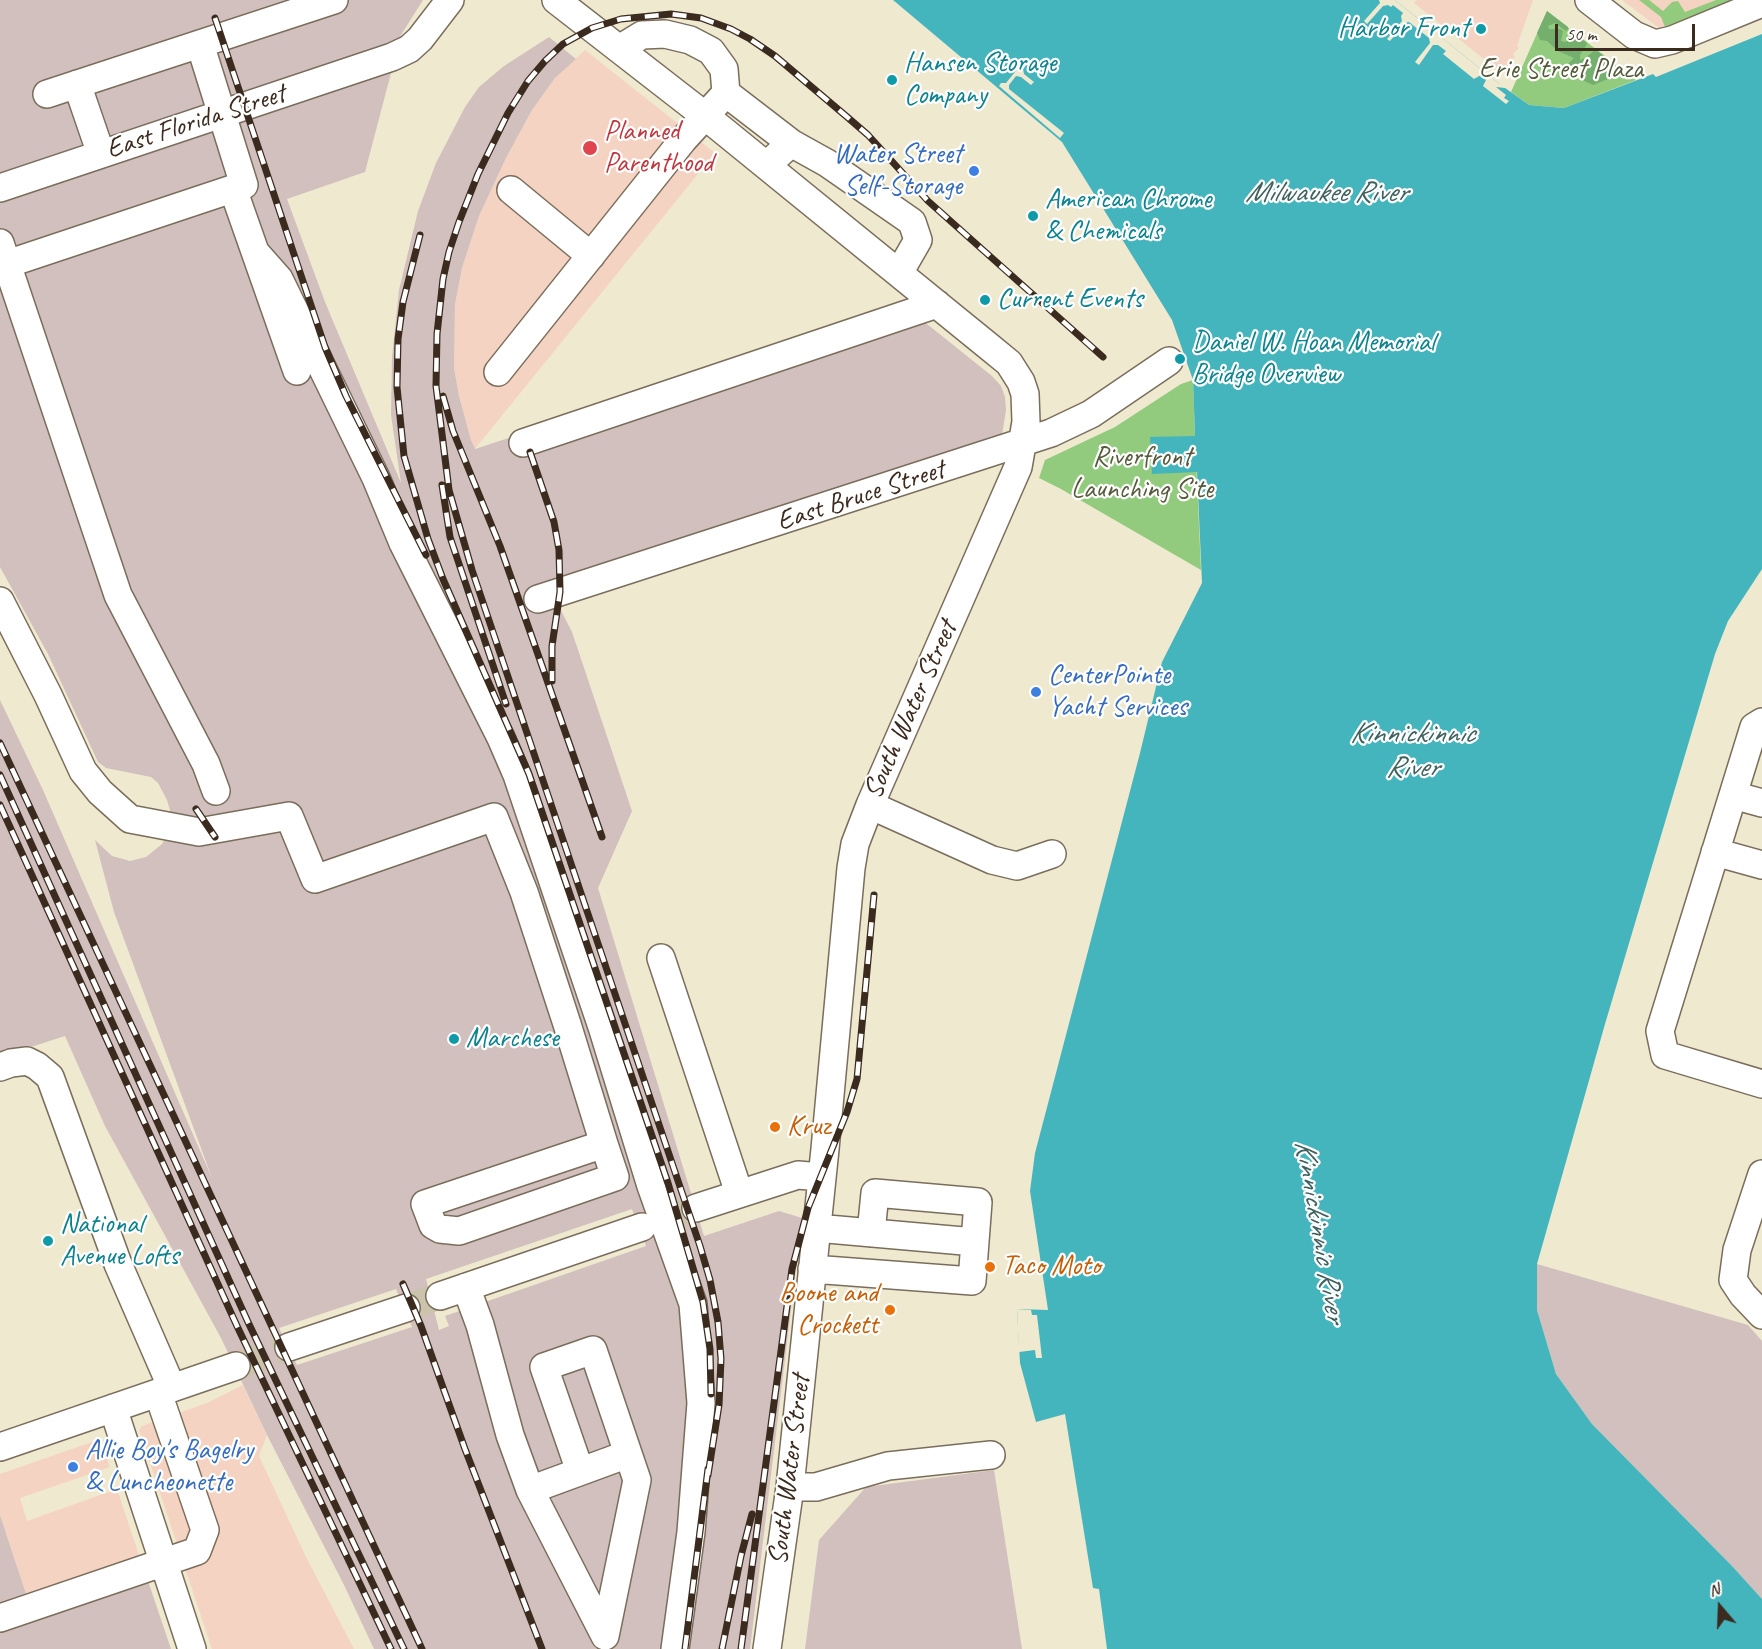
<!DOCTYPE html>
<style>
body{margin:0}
#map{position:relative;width:1762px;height:1649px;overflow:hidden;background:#efe9d0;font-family:Caveat,sans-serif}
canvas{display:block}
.north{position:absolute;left:1690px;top:1577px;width:60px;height:60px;-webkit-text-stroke:4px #fff;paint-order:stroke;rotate:341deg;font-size:16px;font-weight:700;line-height:24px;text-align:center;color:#3b2a1e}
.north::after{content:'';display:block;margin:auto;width:21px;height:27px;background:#3b2a1e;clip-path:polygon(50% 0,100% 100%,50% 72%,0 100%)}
.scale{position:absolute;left:1555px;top:24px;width:140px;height:27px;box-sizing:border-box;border:3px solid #3b2a1e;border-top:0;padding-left:8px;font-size:18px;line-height:21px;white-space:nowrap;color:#3b2a1e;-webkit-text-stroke:4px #fff;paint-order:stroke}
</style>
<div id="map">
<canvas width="1762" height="1649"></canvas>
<div class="north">N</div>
<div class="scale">50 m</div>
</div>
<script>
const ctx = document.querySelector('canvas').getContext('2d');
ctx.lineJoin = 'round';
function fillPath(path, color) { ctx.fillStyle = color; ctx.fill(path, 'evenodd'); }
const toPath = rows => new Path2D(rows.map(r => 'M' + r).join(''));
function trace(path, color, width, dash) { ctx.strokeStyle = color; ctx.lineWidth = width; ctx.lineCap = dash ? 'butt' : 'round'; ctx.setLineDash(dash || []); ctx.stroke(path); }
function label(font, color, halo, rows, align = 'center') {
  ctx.font = font + ' Caveat,sans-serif'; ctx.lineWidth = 4.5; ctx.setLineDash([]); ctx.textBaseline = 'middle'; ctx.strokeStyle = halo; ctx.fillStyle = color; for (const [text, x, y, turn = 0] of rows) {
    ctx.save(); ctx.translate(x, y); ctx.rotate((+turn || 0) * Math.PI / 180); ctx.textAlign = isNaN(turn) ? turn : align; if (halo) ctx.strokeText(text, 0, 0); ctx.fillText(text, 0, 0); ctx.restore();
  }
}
fillPath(toPath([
 [1417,0,1533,0,1517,46,1519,48,1513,54,1515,57,1509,63,1512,67,1505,74,1502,71,1500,72,1414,3],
 [1622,0,1734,0,1659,28],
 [585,50,715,153,474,450,459,396,454,368,455,304,462,268,479,216,506,158,532,110,555,78],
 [243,1385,267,1435,259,1456,306,1557,354,1649,212,1649,139,1430,142,1426,207,1403],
 [92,1442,100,1443,102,1446,110,1467,20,1498,27,1521,117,1489,141,1561,28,1600,0,1515,0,1474]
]), '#f5d3c2');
fillPath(toPath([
 [0,0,423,0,401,35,365,172,287,199,325,302,401,483,391,415,392,357,399,290,418,211,436,163,465,107,479,87,504,66,549,37,576,59,555,78,532,110,506,158,479,216,462,268,455,304,454,368,459,396,471,440,475,449,907,308,992,376,1001,386,1005,397,1006,410,1002,435,549,587,572,632,632,811,598,888,704,1236,779,1211,802,1218,750,1649,374,1649,344,1585,267,1435,221,1338,105,1126,65,1036,0,1057,0,700,43,790,212,1178,114,912,95,840,112,856,130,861,146,857,162,844,171,829,171,814,167,800,158,783,151,777,106,768,98,762,48,654,0,567],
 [632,1209,646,1246,445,1316,449,1326,439,1330,426,1279],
 [396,1289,412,1327,297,1365,279,1328],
 [1537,1264,1748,1325,1762,1341,1762,1599,1733,1567,1592,1424,1556,1374,1537,1310],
 [994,1470,1022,1649,805,1649,819,1540,866,1487],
 [0,1515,28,1600,0,1610],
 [147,1578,171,1649,0,1649,0,1627]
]), '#d1c0bd');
fillPath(toPath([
 [1639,0,1649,0,1663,11,1672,2,1678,1,1685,12,1716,0,1734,0,1665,27,1661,17],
 [1547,11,1625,72,1636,80,1564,108,1529,105,1511,92],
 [1193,380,1195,436,1201,570,1061,489,1039,478,1045,460,1115,427,1181,384]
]), '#92cb7e');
fillPath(toPath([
 [1547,11,1568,27,1568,29,1566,31,1555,23,1548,26,1549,29,1560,29,1563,31,1561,41,1565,42,1578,37,1586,42,1587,44,1580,55,1580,60,1585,58,1594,51,1599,52,1605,56,1601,59,1601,61,1610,61,1625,72,1593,85,1582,80,1575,72,1566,72,1566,66,1574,58,1558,51,1547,41,1540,40,1537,33]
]), '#75af6d');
fillPath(toPath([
 [893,0,1395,0,1498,83,1529,105,1564,108,1653,74,1656,77,1762,34,1762,569,1728,621,1715,654,1605,1024,1537,1264,1537,1310,1556,1374,1592,1424,1733,1567,1762,1599,1762,1649,1107,1649,1099,1589,1093,1588,1065,1414,1036,1422,1020,1363,1017,1309,1048,1310,1030,1191,1035,1153,1140,753,1162,662,1202,583,1197,472,1152,474,1150,437,1195,436,1193,380,1172,320,1062,142]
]), '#45b5bd');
fillPath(toPath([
 [1379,0,1395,0,1498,83,1506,85,1505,88,1496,87,1506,95,1504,98,1509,101,1506,104,1483,86,1486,80,1481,75,1474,79,1443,54,1446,51,1438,45,1433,45,1419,65,1415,62,1430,43,1429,38,1409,22,1405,23,1390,41,1387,39,1402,21,1401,16,1403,13,1393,5,1391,7,1388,5,1383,6,1367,24,1364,21,1380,3],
 [1023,62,1027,64,1023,69,1024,74,1034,82,1031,85,1021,77,1016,76,1009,85,1009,89,1064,133,1060,138,999,86,1001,83,1006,83],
 [1017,1309,1031,1310,1032,1315,1037,1315,1042,1358,1036,1358,1035,1350,1019,1352]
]), '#efe9d0');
trace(toPath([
 [642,1227,696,1208],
 [406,1308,440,1296],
 [236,1366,289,1347]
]), '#cbc3ac', 27, [27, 14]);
const minor = toPath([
 [556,0,704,115,987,345,1009,363,1021,382,1025,394,1026,422,1018,467,870,805,855,844,851,868,825,1149,790,1487,767,1649],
 [1589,0,1634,35,1655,44,1672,40,1762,3],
 [77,84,101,154],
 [726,93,791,143],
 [47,94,334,0],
 [767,165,791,143,827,163,912,222,918,240,899,273],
 [0,188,392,57,409,49,420,39,450,0],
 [233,189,297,371],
 [511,190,591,256],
 [0,243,118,595,206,764,216,791],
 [256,253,279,279,376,478,403,543,501,738,517,775,603,1030,651,1186,693,1304,701,1403,691,1532,675,1649],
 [7,264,244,185,200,44],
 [498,372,683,140,726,93,724,69,711,51,690,40,665,34,642,35,619,49],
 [523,443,937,304],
 [538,599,1051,433,1091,414,1169,361],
 [0,601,48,695,83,771,100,792,130,819,199,832,289,816,315,879,494,817,524,892,567,1024,604,1144,425,1204,433,1225,440,1229,459,1231,615,1177,604,1144],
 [1762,722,1754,727,1660,1031,1665,1055,1762,1084],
 [1733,795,1762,803],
 [870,805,992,860,1017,866,1052,854],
 [1715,852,1762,865],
 [661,958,739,1193],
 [0,1067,11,1063,27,1061,37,1066,50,1077,118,1264,172,1388],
 [1762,1174,1737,1250,1733,1280,1743,1295,1762,1315],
 [696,1208,798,1175,821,1177],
 [816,1228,975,1242],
 [812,1269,972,1281,978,1202,875,1193,871,1233],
 [466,1287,480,1325,510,1435,530,1490,605,1636,637,1480,593,1350,544,1367,580,1471],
 [440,1296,642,1227],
 [289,1347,406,1308],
 [113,1408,192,1649],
 [0,1447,236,1366],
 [790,1487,816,1487,888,1466,991,1455],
 [530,1490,628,1454],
 [0,1618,197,1551,205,1530,158,1393]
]);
trace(minor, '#7a6d5c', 30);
trace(minor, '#fff', 27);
const rail = toPath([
 [215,18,325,347,346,396,426,555],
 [420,235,403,302,398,339,397,387,404,456,428,539,443,579,529,774,668,1183,703,1302,710,1349,711,1394],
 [443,396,453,431,500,546,602,837],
 [530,452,554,522,559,550,560,592,552,646,552,681],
 [442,485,450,537,506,704],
 [0,743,422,1649],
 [0,775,248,1322,404,1649],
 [0,805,237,1326,391,1649],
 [196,809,215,837],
 [403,1284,421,1326,465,1449,542,1649],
 [708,1475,719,1405,721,1359,718,1322,710,1280,700,1246,472,570,449,490,436,386,437,334,443,279,449,252,459,222,478,174,508,113,528,81,545,61,563,44,592,28,621,19,671,14,701,18,731,29,750,39,775,56,846,116,868,135,928,201,1103,357],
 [685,1649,708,1469],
 [722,1649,741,1556,752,1514],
 [741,1649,792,1269,808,1208,847,1112,857,1079,874,895]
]);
trace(rail, '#3b2a1e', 7);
trace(rail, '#fff', 4.5, [14]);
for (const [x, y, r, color] of [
 [1481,29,6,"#0f9aa8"],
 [892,80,6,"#0f9aa8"],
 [590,148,8,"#e0444e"],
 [974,171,6,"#3f7fe0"],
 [1033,216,6,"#0f9aa8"],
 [985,300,6,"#0f9aa8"],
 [1180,359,6,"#0f9aa8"],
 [1036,692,6,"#3f7fe0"],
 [454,1039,6,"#0f9aa8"],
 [775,1127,6,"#e8710a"],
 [48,1241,6,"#0f9aa8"],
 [990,1267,6,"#e8710a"],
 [890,1310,6,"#e8710a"],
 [73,1467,6,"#3f7fe0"]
]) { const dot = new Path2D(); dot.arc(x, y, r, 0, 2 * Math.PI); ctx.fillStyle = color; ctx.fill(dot); trace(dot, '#fff', 2); }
label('28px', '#0d838f', '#fff', [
 ["Harbor Front",1469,29,"right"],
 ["Hansen Storage",904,64],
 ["Company",904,96],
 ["American Chrome",1045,200],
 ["& Chemicals",1045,232],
 ["Current Events",997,300],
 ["Daniel W. Hoan Memorial",1192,343],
 ["Bridge Overview",1192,375],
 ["Marchese",466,1039],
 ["National",60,1225],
 ["Avenue Lofts",60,1257]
], 'left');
label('28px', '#555a3b', '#fff', [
 ["Erie Street Plaza",1561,70],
 ["Riverfront",1142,458],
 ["Launching Site",1142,490]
]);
label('28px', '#3b2a1e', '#fff', [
 ["East Florida Street",196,122,-18],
 ["East Bruce Street",861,496,-18],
 ["South Water Street",911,710,-66],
 ["South Water Street",790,1470,-83]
]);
label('28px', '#be3a42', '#fff', [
 ["Planned",604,132],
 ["Parenthood",604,164]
], 'left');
label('28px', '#366cbe', '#fff', [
 ["Water Street",962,155,"right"],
 ["Self-Storage",962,187,"right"],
 ["CenterPointe",1048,676],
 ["Yacht Services",1048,708],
 ["Allie Boy's Bagelry",85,1451],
 ["& Luncheonette",85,1483]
], 'left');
label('28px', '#c56008', '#fff', [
 ["Kruz",787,1127],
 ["Taco Moto",1002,1267],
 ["Boone and",878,1294,"right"],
 ["Crockett",878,1326,"right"]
], 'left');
label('italic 30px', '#3f625e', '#fff', [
 ["Milwaukee River",1326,193],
 ["Kinnickinnic",1412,734],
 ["River",1412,768],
 ["Kinnickinnic River",1319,1231,80]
]);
</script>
